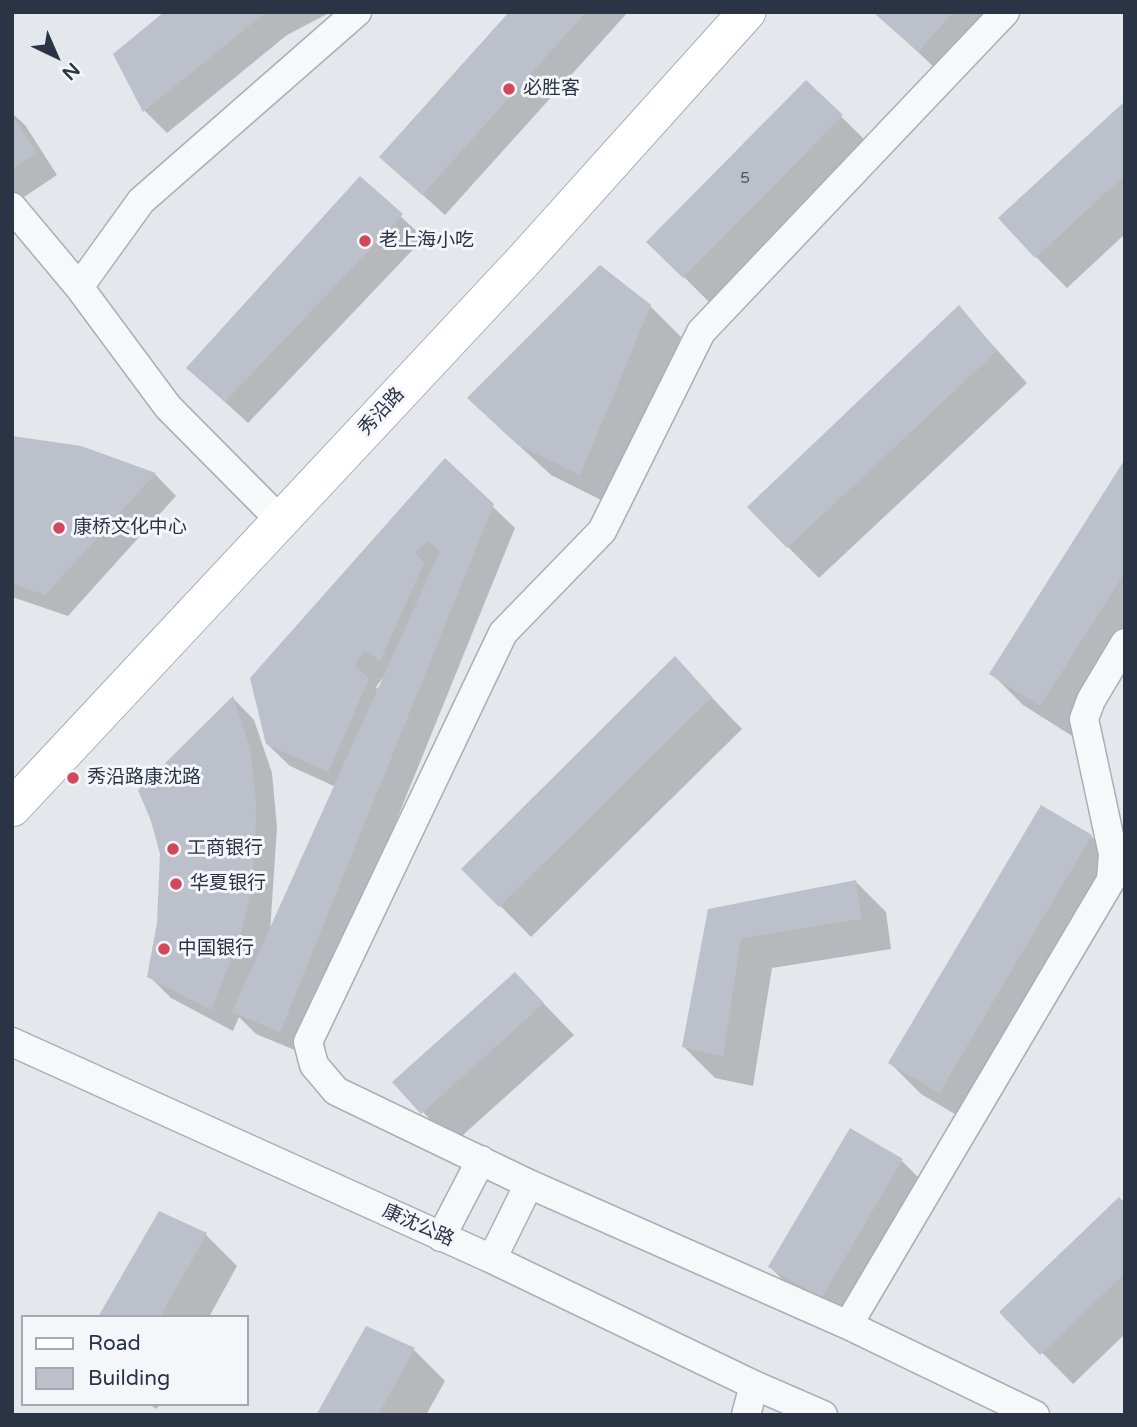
<!DOCTYPE html>
<meta charset="utf-8">
<style>
body{margin:0}
#map{position:relative;width:1137px;height:1427px;overflow:hidden;background:#e4e7ec;font-family:"Varela Round",sans-serif}
canvas{display:block}
.frame{position:absolute;inset:0;border:14px solid #2b3445;pointer-events:none}
.legend{position:absolute;left:21px;top:1315px;width:228px;height:91px;box-sizing:border-box;background:#f4f6f9;border:2px solid #a4a8b1;margin:0;padding:9px 12px;list-style:none;font-size:21px;color:#2b3445}
.legend li{display:flex;align-items:center;gap:14px;height:35px}
.legend b{width:35px;border:2px solid #a4a8b1}
.north{position:absolute;left:21px;top:21px;width:70px;height:70px;-webkit-text-stroke:5px #f4f6f9;paint-order:stroke;rotate:136deg;font-size:19px;font-weight:700;line-height:28px;text-align:center;color:#2b3445}
.north::after{content:'';display:block;margin:auto;width:24px;height:32px;background:#2b3445;clip-path:polygon(50% 0,100% 100%,50% 72%,0 100%)}
</style>
<div id="map">
<canvas width="1137" height="1427"></canvas>
<div class="frame"></div>
<ul class="legend">
<li><b style="height:9px;background:#fff"></b>Road</li>
<li><b style="height:19px;background:#bbc0ca"></b>Building</li>
</ul>
<div class="north">N</div>
</div>
<script>
const ctx = document.querySelector('canvas').getContext('2d');
ctx.lineJoin = 'round';
function fillPath(path, color) { ctx.fillStyle = color; ctx.fill(path, 'evenodd'); }
const toPath = rows => new Path2D(rows.map(r => 'M' + r).join(''));
function trace(path, color, width, dash) { ctx.strokeStyle = color; ctx.lineWidth = width; ctx.lineCap = dash ? 'butt' : 'round'; ctx.setLineDash(dash || []); ctx.stroke(path); }
function label(font, color, halo, rows, align = 'center') {
  ctx.font = font + ' "Varela Round","Noto Sans SC",sans-serif'; ctx.lineWidth = 6; ctx.setLineDash([]); ctx.textBaseline = 'middle'; ctx.strokeStyle = halo; ctx.fillStyle = color; for (const [text, x, y, turn = 0] of rows) {
    ctx.save(); ctx.translate(x, y); ctx.rotate((+turn || 0) * Math.PI / 180); ctx.textAlign = isNaN(turn) ? turn : align; if (halo) ctx.strokeText(text, 0, 0); ctx.fillText(text, 0, 0); ctx.restore();
  }
}
fillPath(toPath([
 [167,12,331,12,287,35,167,133,145,111,115,54],
 [512,12,628,12,445,215,404,178],
 [875,12,1011,12,950,82],
 [806,82,872,147,715,308,649,242],
 [1125,103,1125,234,1067,288,1036,257],
 [12,113,25,125,57,175,12,205],
 [360,179,424,238,248,423,188,368],
 [650,306,681,337,611,505,551,475,501,429],
 [959,308,1027,383,819,578,788,547],
 [12,438,155,474,176,496,68,616,12,597],
 [445,461,515,528,302,1053,256,1034,239,1017,233,1031,171,998,149,976,233,698,254,720,272,773,277,827,270,932,336,787,290,766,267,744],
 [384,676,379,691,376,687],
 [1125,463,1125,652,1072,736,1023,705,992,674],
 [675,659,742,729,531,937,464,869],
 [1091,836,1122,867,970,1123,921,1094,890,1063],
 [855,881,886,912,891,949,772,968,753,1086,715,1078,684,1047,709,911],
 [515,974,574,1035,453,1144,395,1082],
 [902,1161,933,1192,853,1328,801,1298,770,1267],
 [1125,1205,1125,1334,1073,1384,1002,1312],
 [159,1214,206,1235,237,1266,209,1317,100,1317],
 [414,1350,445,1381,426,1415,318,1415],
 [148,1404,159,1404,157,1409]
]), '#0003');
fillPath(toPath([
 [164,12,266,12,143,112,113,54],
 [509,12,586,12,422,195,379,157],
 [873,12,953,12,918,52],
 [806,80,843,115,683,278,646,242],
 [1125,101,1125,175,1035,258,998,218],
 [12,115,37,153,12,169],
 [360,176,403,214,225,402,186,368],
 [600,265,651,305,580,475,518,445,467,398],
 [959,305,997,351,787,548,747,507],
 [12,436,81,446,156,473,45,595,12,583],
 [445,458,494,504,280,1032,232,1012,440,551,429,541,415,552,424,563,380,661,365,650,354,665,369,679,328,772,266,744,250,678],
 [1125,459,1125,572,1040,706,989,674],
 [675,656,712,697,499,907,461,869],
 [233,696,250,749,256,804,255,842,251,891,240,936,211,1010,147,977,157,923,160,854,151,821,138,790],
 [1041,805,1092,835,939,1093,888,1063],
 [856,880,861,919,741,938,723,1056,682,1047,708,909],
 [515,972,544,1003,421,1114,392,1082],
 [850,1128,903,1159,821,1298,768,1267],
 [1119,1197,1125,1203,1125,1273,1040,1355,999,1312],
 [159,1211,207,1233,160,1317,98,1317],
 [366,1326,415,1348,378,1415,316,1415]
]), '#bbc0ca');
const minor = toPath([
 [1005,12,701,332,602,531,503,633,308,1042,314,1065,336,1091,529,1184,848,1325,1035,1415],
 [12,207,79,287,168,407,281,521],
 [79,287,141,201,357,12],
 [12,1042,492,1259,754,1385,823,1415],
 [441,1237,481,1160],
 [492,1259,529,1184],
 [848,1325,1111,880,1113,854,1084,719,1091,700,1125,643],
 [746,1415,754,1385]
]);
const major = toPath([
 [12,808,525,259,747,12]
]);
trace(minor, '#a9aeb7', 31);
trace(major, '#a3abb8', 39);
trace(minor, '#f7f8fa', 28);
trace(major, '#fff', 37);
for (const [x, y, r, color] of [
 [509,89,7,"#d1495b"],
 [365,241,7,"#d1495b"],
 [59,528,7,"#d1495b"],
 [73,778,7,"#d1495b"],
 [173,849,7,"#d1495b"],
 [176,884,7,"#d1495b"],
 [164,949,7,"#d1495b"]
]) { const dot = new Path2D(); dot.arc(x, y, r, 0, 2 * Math.PI); ctx.fillStyle = color; ctx.fill(dot); trace(dot, '#f4f6f9', 2.5); }
label('16px', '#4f5766', null, [
 ["5",745,179]
]);
label('19px', '#2b3445', '#f4f6f9', [
 ["必胜客",523,89],
 ["老上海小吃",379,241],
 ["康桥文化中心",73,528],
 ["秀沿路康沈路",87,778],
 ["工商银行",187,849],
 ["华夏银行",190,884],
 ["中国银行",178,949]
], 'left');
label('19px', '#2b3445', '#f4f6f9', [
 ["秀沿路",382,412,-47],
 ["康沈公路",418,1226,24]
]);
</script>
